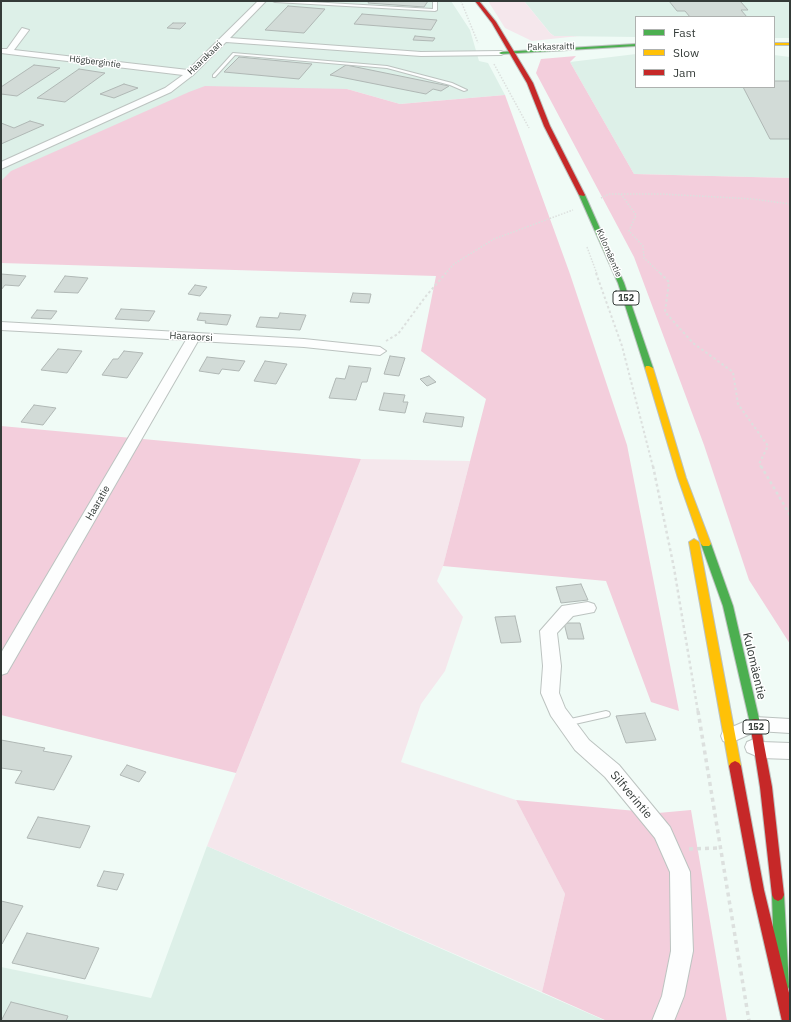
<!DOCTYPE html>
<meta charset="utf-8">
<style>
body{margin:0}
#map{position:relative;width:791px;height:1022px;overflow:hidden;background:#f0fbf6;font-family:"IBM Plex Sans",sans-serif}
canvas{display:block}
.frame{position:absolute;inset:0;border:2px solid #343b38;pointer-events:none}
.legend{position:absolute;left:635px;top:16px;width:140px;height:72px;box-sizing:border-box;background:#fff;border:1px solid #aeb1af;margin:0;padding:5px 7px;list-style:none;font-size:12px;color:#343b38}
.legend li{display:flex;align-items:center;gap:8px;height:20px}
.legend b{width:20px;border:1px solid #aeb1af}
</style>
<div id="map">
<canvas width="791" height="1022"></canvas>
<div class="frame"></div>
<ul class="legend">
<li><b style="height:5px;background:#4caf50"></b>Fast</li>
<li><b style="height:5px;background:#ffc107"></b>Slow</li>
<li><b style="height:5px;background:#c62828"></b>Jam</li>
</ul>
</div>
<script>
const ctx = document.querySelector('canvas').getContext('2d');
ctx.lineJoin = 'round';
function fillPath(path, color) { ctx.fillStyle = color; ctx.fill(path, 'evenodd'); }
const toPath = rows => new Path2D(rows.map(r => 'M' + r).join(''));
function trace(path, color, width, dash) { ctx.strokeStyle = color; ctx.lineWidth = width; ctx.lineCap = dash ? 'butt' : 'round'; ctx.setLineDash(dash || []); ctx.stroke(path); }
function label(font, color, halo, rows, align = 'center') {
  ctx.font = font + ' "IBM Plex Sans",sans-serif'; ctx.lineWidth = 3; ctx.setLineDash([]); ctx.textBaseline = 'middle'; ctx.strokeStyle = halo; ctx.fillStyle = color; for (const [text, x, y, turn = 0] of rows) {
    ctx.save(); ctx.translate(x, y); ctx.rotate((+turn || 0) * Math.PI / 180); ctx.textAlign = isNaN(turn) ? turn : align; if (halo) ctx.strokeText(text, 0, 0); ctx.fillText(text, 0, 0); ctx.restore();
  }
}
fillPath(toPath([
 [1,1,451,1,470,30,479,61,488,63,505,95,400,104,347,89,1,181],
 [524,1,790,1,790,38,774,38,774,17,636,17,636,37,554,36,550,33],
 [636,54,636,87,774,87,774,55,790,57,790,178,634,174,570,62],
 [207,846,606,1021,1,1021,1,967,151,998]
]), '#ddf0e8');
fillPath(toPath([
 [488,1,524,1,550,33,554,36,579,36,532,41,505,28],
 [361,459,470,461,443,566,437,581,463,617,445,671,421,704,401,762,516,800,565,894,542,992,207,846]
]), '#f5e7ec');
fillPath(toPath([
 [576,56,570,62,634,174,790,178,790,644,749,580,704,445,634,257,536,73,541,59],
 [205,86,347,89,400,104,505,95,570,274,627,445,679,711,651,702,606,581,443,566,486,399,421,351,436,276,1,263,1,181,11,171,189,92],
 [1,426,361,459,236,773,1,715],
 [516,800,658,813,691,810,727,1021,607,1021,542,992,565,894]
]), '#f3cedc');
const building = toPath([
 [369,1,428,1,424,7,368,3,369,1],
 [669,1,740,1,748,10,741,10,747,17,690,17,685,11,677,11,669,1],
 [288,6,325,9,304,33,265,30,288,6],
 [362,14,437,20,431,30,354,24,362,14],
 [173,23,186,23,180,29,167,28,173,23],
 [415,36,435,38,433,41,413,40,415,36],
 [239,57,312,64,299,79,224,72,239,57],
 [34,65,60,68,17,96,1,94,1,87,34,65],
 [346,65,449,86,441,91,433,89,426,94,330,75,346,65],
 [79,69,105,73,65,102,37,98,79,69],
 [774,81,790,81,790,139,770,139,743,87,774,87,774,81],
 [124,84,138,88,114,98,100,94,124,84],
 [30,121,44,125,1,144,1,123,14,128,30,121],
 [1,274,26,276,19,286,5,285,1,290,1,274],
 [65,276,88,278,78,293,54,292,65,276],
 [195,285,207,287,200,296,188,294,195,285],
 [353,293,371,294,369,303,350,302,353,293],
 [121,309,155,311,149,321,115,319,121,309],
 [37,310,57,311,51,319,31,318,37,310],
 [200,313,231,315,227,325,205,323,206,321,197,320,200,313],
 [280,313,306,315,300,330,256,327,260,317,278,318,280,313],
 [58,349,82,351,67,373,41,370,58,349],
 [124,351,143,353,127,378,102,375,113,359,118,359,124,351],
 [390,356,405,358,399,376,384,374,390,356],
 [207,357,245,361,239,371,222,369,219,374,199,371,207,357],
 [265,361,287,364,276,384,254,381,265,361],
 [349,366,371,368,367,382,362,382,356,400,329,398,336,378,345,379,349,366],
 [429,376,436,382,427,386,420,379,429,376],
 [384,393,405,395,403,402,408,402,405,413,379,410,384,393],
 [34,405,56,408,43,425,21,422,34,405],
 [426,413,464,417,462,427,423,422,426,413],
 [581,584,588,600,561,603,556,587,581,584],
 [515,616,521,642,501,643,495,617,515,616],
 [564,623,580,623,584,639,568,639,564,623],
 [645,713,656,740,626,743,616,716,645,713],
 [1,740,45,748,43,751,72,756,54,790,15,783,22,771,1,768,1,740],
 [127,765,146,772,139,782,120,775,127,765],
 [38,817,90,826,80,848,27,838,38,817],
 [104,871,124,874,117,890,97,886,104,871],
 [1,901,23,906,2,944,1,943,1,901],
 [27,933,99,948,85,979,12,963,27,933],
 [11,1002,68,1016,66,1021,1,1021,11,1002]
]);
fillPath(building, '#d2dbd7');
trace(building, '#b0b8b5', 1);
const lane = toPath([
 [273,1,293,1,433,9,433,1,437,1,437,10,435,11,275,2,273,1],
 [233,53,387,66,452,83,467,90,464,91,450,85,387,68,235,55,215,77,213,77,213,75,233,53],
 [606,711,609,712,610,714,609,716,606,717,566,726,563,725,562,723,563,721,566,720,606,711]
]);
const street = toPath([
 [258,1,266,1,230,38,421,52,501,51,505,53,501,55,421,56,226,42,193,75,171,92,1,169,1,162,165,88,183,75,1,53,1,49,7,49,22,28,29,30,14,50,188,70,258,1],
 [1,322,304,339,380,347,386,351,380,355,304,347,198,341,7,673,1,675,1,653,186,340,1,330,1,322],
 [588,602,594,604,596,608,594,612,573,616,557,633,561,666,559,693,565,708,589,740,619,765,670,827,690,872,693,951,684,996,674,1021,652,1021,662,996,671,951,670,872,655,838,605,777,575,750,551,716,541,693,543,666,540,631,562,606,588,602],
 [755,717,790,719,790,733,757,731,730,743,723,741,721,736,723,731,755,717],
 [754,739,762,742,790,743,790,759,761,758,747,752,745,747,747,742,754,739]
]);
const fast = toPath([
 [636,44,636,46,501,54,499,53,501,52,636,44],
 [582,193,585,195,624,283,653,368,652,370,649,370,645,368,618,283,579,195,582,193],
 [706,541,711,544,733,606,760,723,759,726,755,727,751,726,750,723,723,606,701,544,706,541],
 [778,889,782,891,784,895,789,987,787,992,782,994,777,992,775,987,772,895,774,891,778,889]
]);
const slow = toPath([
 [774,43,790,43,790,45,774,45,774,43],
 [646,366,649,366,653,368,686,478,711,544,709,546,703,546,701,544,678,478,645,368,646,366],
 [694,539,699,542,741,766,739,769,735,771,731,769,729,766,689,542,694,539]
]);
const jam = toPath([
 [475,1,479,1,496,22,533,83,550,126,585,195,584,196,579,195,544,126,527,83,492,23,475,1],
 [755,719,759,720,760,723,772,787,784,895,782,899,778,901,774,899,772,895,760,787,750,723,751,720,755,719],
 [735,761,739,763,741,766,764,890,790,997,790,1021,782,1021,752,890,729,766,731,763,735,761]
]);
trace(lane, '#bcc3c0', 2);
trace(street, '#bcc3c0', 2);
trace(fast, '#bcc3c0', 2);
trace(slow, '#bcc3c0', 2);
trace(jam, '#bcc3c0', 2);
trace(toPath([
 [461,1,478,43],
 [494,64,529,128],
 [621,194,636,215,629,231,643,246,644,258,661,274],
 [601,198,609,194,662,194,753,199,790,204],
 [587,247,597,274],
 [445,274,454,264,494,239,573,210]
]), '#dce0de', 1.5, [1.5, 1.5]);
trace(toPath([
 [596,273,622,346,653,467],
 [660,273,669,282,665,312,693,343,733,372,738,404,768,446,759,464,761,467],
 [386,341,398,334,426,296,446,273]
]), '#dce0de', 2, [2.5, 2.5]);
trace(toPath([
 [653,466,674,568,698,712],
 [761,466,790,515]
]), '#dce0de', 2.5, [3, 3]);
trace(toPath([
 [698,711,749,1021],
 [689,849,720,848]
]), '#dce0de', 3.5, [4, 4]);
fillPath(lane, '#fdfefe');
fillPath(street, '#fdfefe');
fillPath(fast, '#4caf50');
fillPath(slow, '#ffc107');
fillPath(jam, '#c62828');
label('9px', '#343b38', '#fff', [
 ["Pakkasraitti",551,47,-1],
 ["Haarakaari",205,58,-44],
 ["Högbergintie",95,62,7],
 ["Kulomäentie",609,253,67]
]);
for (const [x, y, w] of [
 [626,298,26],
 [756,727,26]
]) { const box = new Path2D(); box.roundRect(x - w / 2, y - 7, w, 14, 3); ctx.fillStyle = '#fff'; ctx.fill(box); trace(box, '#343b38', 1); }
label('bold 9px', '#343b38', null, [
 ["152",626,298],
 ["152",756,727]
]);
label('10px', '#343b38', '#fff', [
 ["Haaraorsi",191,337,3],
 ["Haaratie",98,503,-60]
]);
label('12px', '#343b38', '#fff', [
 ["Kulomäentie",754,666,77],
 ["Silfverintie",631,795,50]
]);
</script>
